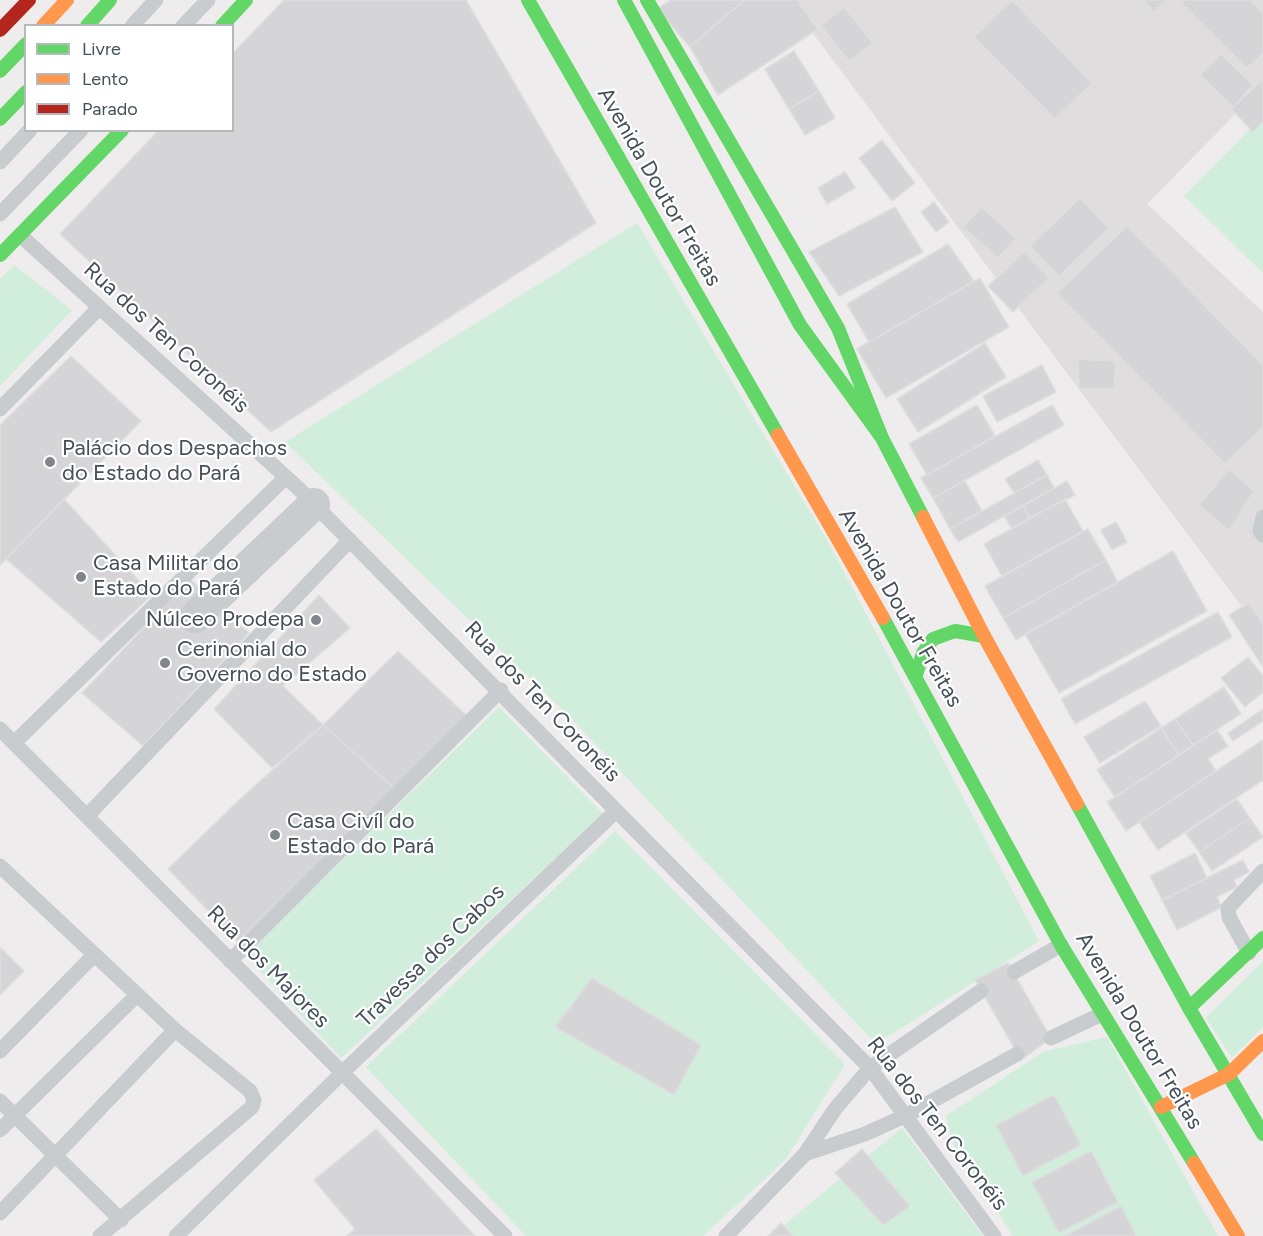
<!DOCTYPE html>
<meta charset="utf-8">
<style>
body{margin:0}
#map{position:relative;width:1263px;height:1236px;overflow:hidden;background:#eeecec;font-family:Figtree,sans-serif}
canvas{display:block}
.legend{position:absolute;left:24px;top:24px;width:210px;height:108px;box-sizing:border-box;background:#fff;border:2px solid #b4b9bd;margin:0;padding:8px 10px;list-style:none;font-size:18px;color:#444f59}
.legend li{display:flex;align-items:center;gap:12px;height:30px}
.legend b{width:30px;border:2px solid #b4b9bd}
</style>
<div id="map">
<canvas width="1263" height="1236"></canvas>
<ul class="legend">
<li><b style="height:8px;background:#63d668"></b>Livre</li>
<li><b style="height:8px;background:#ff974d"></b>Lento</li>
<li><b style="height:8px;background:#b3261e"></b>Parado</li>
</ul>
</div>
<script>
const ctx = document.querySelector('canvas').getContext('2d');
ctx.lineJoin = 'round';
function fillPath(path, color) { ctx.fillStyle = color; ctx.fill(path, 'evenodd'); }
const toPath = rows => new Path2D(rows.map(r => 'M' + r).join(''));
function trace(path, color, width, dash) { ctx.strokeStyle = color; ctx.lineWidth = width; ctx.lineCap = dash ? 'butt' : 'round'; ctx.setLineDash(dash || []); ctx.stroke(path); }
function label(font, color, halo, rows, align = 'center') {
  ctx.font = font + ' Figtree,sans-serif'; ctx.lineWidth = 4.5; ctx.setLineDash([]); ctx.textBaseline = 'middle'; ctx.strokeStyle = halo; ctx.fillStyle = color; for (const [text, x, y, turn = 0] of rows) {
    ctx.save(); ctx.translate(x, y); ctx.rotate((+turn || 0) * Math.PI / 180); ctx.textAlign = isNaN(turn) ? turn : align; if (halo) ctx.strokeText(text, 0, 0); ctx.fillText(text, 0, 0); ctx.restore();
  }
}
fillPath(toPath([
 [788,0,1263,0,1263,86,1147,204,1263,312,1263,635]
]), '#e0ddde');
fillPath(toPath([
 [1263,116,1263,273,1184,196],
 [637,223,828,542,1039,941,876,1044,572,719,285,442],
 [14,265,72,310,0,386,0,279],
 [499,707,603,814,341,1058,245,955],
 [615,831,845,1064,785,1160,703,1236,526,1236,366,1067],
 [1263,961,1263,1027,1232,1058,1206,1018],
 [1107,1037,1218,1236,1013,1236,950,1138,946,1116,1043,1052],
 [902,1128,983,1236,794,1236,784,1225]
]), '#d0eedb');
const building = toPath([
 [284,0,466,0,596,223,271,432,60,234,159,130,232,130,232,54,284,0],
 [671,0,744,0,690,47,657,9,671,0],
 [744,0,797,0,818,29,718,95,690,47,744,0],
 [1012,0,1092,83,1055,119,974,37,1012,0],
 [1143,0,1167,0,1154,12,1143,0],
 [1184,0,1250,0,1263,13,1263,53,1247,68,1181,3,1184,0],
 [844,7,873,43,849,61,821,26,844,7],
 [794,51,819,91,789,109,765,69,794,51],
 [1221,54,1253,85,1233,107,1200,75,1221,54],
 [1263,79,1263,122,1253,132,1231,109,1263,79],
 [819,91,835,118,805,135,789,109,819,91],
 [882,140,915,183,892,201,859,158,882,140],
 [845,172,855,188,827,204,818,188,845,172],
 [1080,198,1109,228,1059,276,1030,246,1080,198],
 [934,202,949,222,936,232,921,212,934,202],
 [895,207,923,252,839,296,809,252,895,207],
 [981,207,1016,238,998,258,963,227,981,207],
 [1127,226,1263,365,1263,427,1225,464,1057,293,1127,226],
 [948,244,974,281,869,342,847,304,948,244],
 [1024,252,1049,278,1013,312,988,286,1024,252],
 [980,278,1009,327,886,398,857,349,980,278],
 [985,343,1006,377,918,432,897,399,985,343],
 [71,356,141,421,0,565,0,425,71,356],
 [1078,359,1116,361,1114,389,1079,389,1078,359],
 [1042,365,1056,392,997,422,983,396,1042,365],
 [977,405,995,436,927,475,909,444,977,405],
 [1052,405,1064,425,933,498,921,478,1052,405],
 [1038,460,1047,475,1014,493,1005,479,1038,460],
 [1229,469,1254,491,1229,531,1199,505,1229,469],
 [1047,475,1054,488,958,542,950,529,1047,475],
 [965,481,982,511,950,529,933,498,965,481],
 [1067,481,1075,495,1030,518,1023,506,1067,481],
 [64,499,152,595,101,642,6,559,64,499],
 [1065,499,1083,531,1002,576,984,544,1065,499],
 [1023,506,1030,518,1012,529,1004,516,1023,506],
 [1116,522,1127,542,1112,550,1101,530,1116,522],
 [1088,529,1106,560,1003,618,985,586,1088,529],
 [1173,551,1207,611,1059,693,1025,634,1173,551],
 [1106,560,1118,582,1016,640,1003,618,1106,560],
 [190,579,249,633,143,746,82,693,190,579],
 [319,595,350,628,283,686,323,725,272,768,214,709,319,595],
 [1249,603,1263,624,1263,667,1229,615,1249,603],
 [1218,612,1232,637,1075,724,1061,699,1218,612],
 [398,651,467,716,394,788,323,725,398,651],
 [1248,657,1263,676,1263,692,1245,707,1221,678,1248,657],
 [1224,687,1241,714,1193,745,1175,719,1224,687],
 [1145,701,1161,726,1100,763,1084,737,1145,701],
 [1263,709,1263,721,1233,741,1228,733,1263,709],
 [1175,719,1193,745,1179,755,1161,728,1175,719],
 [323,725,394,788,238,942,168,869,239,800,323,725],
 [1161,728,1179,755,1115,797,1097,770,1161,728],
 [1217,730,1228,746,1208,759,1216,771,1126,831,1107,802,1217,730],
 [1263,740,1263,780,1158,850,1139,822,1263,740],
 [1237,799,1250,818,1199,852,1186,833,1237,799],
 [1250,818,1263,837,1212,871,1199,852,1250,818],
 [1195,853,1207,878,1162,900,1150,876,1195,853],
 [1243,860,1249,872,1234,880,1237,887,1217,897,1222,907,1177,930,1162,900,1243,860],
 [0,947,24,971,0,995,0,947],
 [1008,963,1051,1038,1021,1060,975,980,1008,963],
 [592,978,701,1045,674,1095,555,1027,592,978],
 [1054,1095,1081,1145,1023,1176,996,1125,1054,1095],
 [376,1129,475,1236,347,1236,355,1229,314,1180,376,1129],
 [862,1149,910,1206,883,1225,835,1173,862,1149],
 [1091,1151,1118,1202,1059,1233,1032,1182,1091,1151],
 [1121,1206,1136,1236,1065,1236,1121,1206],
 [781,1223,793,1236,768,1236,781,1223]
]);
fillPath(building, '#d5d4d7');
trace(building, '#dfdedf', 1.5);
trace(toPath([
 [132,26,156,0],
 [183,26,208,0],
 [0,162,30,130],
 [0,214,81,130],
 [20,235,298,488,870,1068,994,1236],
 [0,409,98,309],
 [1263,517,1260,531,1263,535],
 [0,729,505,1236],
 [14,743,286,477],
 [87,816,350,540],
 [0,866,175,1030,0,1213],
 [1249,953,1229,917,1228,908,1263,871],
 [230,961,501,690],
 [1014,972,1061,945],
 [1051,1038,1102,1014],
 [0,1051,94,955],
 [0,1101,121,1220],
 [0,1130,137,995],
 [805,1154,865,1134,907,1115,1017,1054],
 [100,1236,252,1107,254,1100,250,1091,175,1030],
 [176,1236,342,1073,616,811],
 [726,1236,805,1154,835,1109,870,1068,981,991]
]), '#c9ccce', 15);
trace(toPath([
 [195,617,314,504]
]), '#c9ccce', 32);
trace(toPath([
 [528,0,778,435],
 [624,0,800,325,882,438],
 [647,0,838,328,882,438,923,517],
 [87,26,110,0],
 [222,26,246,0],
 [0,71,26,44],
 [0,119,26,92],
 [0,255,122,130],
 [883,618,1061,945,1194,1163],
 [916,675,923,653,933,639,955,631,984,636],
 [1077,804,1189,1008,1263,1134],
 [1189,1008,1263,938]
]), '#63d668', 14);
trace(toPath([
 [43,26,67,0],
 [778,435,883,618],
 [923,517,984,636,1077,804],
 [1161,1107,1229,1074,1263,1041],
 [1194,1163,1238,1236]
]), '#ff974d', 14);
trace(toPath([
 [0,30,29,0]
]), '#b3261e', 14);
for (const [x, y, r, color] of [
 [50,462,6,"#80868c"],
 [81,577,6,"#80868c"],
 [316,620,6,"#80868c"],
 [165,663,6,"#80868c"],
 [275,835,6,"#80868c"]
]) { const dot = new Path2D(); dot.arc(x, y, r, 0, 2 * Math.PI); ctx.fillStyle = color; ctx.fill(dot); trace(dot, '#fff', 2); }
label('22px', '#444f59', '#fff', [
 ["Avenida Doutor Freitas",659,187,60],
 ["Rua dos Ten Coronéis",166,338,42],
 ["Avenida Doutor Freitas",900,608,60],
 ["Rua dos Ten Coronéis",542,702,46],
 ["Travessa dos Cabos",431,956,-44],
 ["Rua dos Majores",268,967,45],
 ["Avenida Doutor Freitas",1139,1031,59],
 ["Rua dos Ten Coronéis",937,1124,52]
]);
label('22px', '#444f59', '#fff', [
 ["Palácio dos Despachos",62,449],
 ["do Estado do Pará",62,474],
 ["Casa Militar do",93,564],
 ["Estado do Pará",93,589],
 ["Núlceo Prodepa",304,620,"right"],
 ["Cerinonial do",177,650],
 ["Governo do Estado",177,675],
 ["Casa Civíl do",287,822],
 ["Estado do Pará",287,847]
], 'left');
</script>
